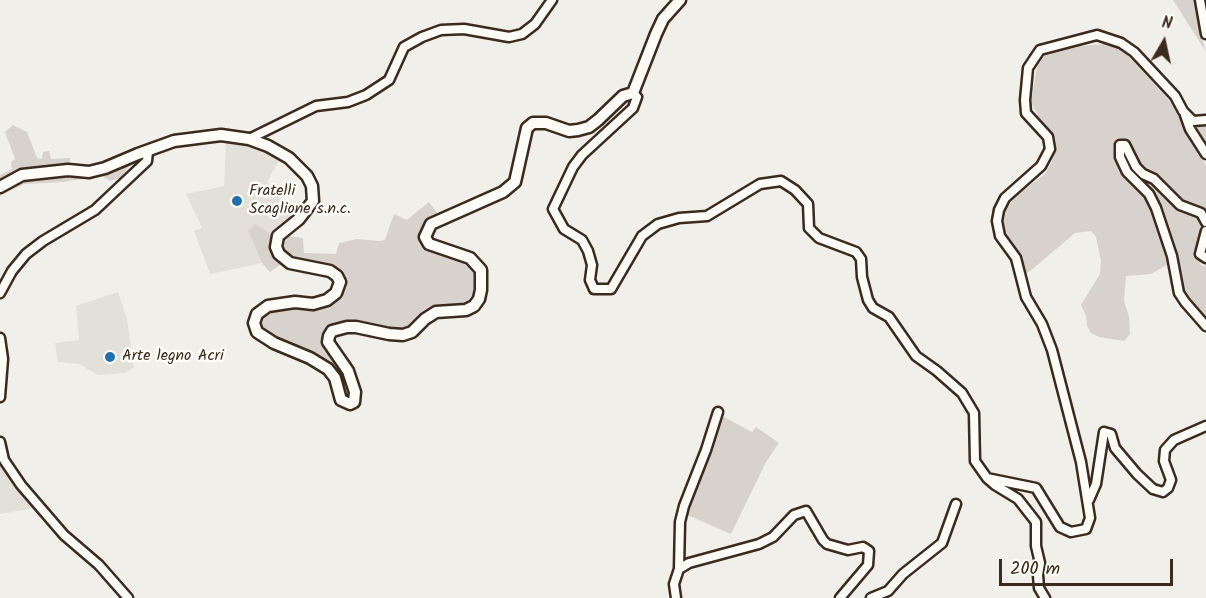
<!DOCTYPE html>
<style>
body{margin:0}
#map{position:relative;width:1206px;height:598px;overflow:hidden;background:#f1efea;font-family:Kalam,sans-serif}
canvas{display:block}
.north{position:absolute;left:1134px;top:12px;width:60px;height:60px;-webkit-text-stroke:4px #fdfcf7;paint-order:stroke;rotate:9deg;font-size:16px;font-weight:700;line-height:24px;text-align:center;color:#3b2a1e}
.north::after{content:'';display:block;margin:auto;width:21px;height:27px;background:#3b2a1e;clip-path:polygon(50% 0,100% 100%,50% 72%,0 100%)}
.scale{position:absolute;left:999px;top:559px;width:174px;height:27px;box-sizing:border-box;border:3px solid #3b2a1e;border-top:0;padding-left:8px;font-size:18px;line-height:21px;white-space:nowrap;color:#3b2a1e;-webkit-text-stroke:4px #fdfcf7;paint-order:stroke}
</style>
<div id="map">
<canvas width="1206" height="598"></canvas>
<div class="north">N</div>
<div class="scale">200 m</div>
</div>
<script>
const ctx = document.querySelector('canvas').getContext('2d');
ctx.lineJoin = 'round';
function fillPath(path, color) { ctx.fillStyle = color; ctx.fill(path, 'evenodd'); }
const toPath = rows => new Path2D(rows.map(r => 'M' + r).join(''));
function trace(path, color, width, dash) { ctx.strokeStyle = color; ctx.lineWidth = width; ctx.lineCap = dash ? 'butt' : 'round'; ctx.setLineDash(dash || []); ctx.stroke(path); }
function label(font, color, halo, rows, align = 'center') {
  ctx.font = font + ' Kalam,sans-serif'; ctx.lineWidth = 5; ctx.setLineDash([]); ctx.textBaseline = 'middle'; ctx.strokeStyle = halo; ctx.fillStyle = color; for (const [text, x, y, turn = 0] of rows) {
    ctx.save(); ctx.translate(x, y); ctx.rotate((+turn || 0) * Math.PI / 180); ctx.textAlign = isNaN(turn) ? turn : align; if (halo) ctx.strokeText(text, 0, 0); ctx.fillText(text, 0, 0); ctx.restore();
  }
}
fillPath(toPath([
 [226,141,264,149,280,159,267,182,296,214,271,234,255,223,248,231,262,263,210,274,194,231,202,228,186,194,224,186],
 [118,292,127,319,134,367,125,373,98,375,79,364,58,362,55,343,79,340,76,306],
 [0,442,4,460,36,508,0,514]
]), '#e3e0da');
fillPath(toPath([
 [1173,0,1195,0,1200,31,1206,52],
 [1103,44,1119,46,1177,109,1182,122,1197,145,1206,166,1206,217,1182,203,1159,178,1149,172,1140,163,1127,142,1120,139,1116,143,1116,158,1145,196,1154,213,1167,249,1168,264,1151,274,1126,276,1124,301,1129,317,1130,334,1124,341,1099,337,1091,333,1087,326,1086,316,1081,305,1100,274,1101,261,1096,237,1091,231,1075,233,1029,272,1023,274,1002,222,1003,216,1014,197,1045,174,1052,161,1054,148,1031,102,1037,67,1044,56,1081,46],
 [1206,123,1206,150,1196,134,1195,129,1200,124],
 [13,125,27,132,37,158,42,159,43,152,49,151,51,159,70,158,69,170,139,159,131,163,121,178,110,181,102,176,63,182,24,184,0,196,0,175,12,169,11,162,15,159,5,132],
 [1123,152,1126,152,1134,168,1199,213,1204,224,1199,254,1200,264,1204,267,1206,264,1206,322,1186,299,1181,290,1155,199,1129,171],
 [429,202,441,218,425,237,481,270,474,306,445,311,412,332,356,327,329,336,352,380,350,404,335,378,257,332,257,314,268,306,313,304,336,293,337,276,279,254,279,235,303,238,304,253,336,254,339,243,357,239,379,241,385,240,394,214,407,220],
 [255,223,271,234,271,243,283,263,270,272,262,263,248,231],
 [722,416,752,432,756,427,779,443,766,462,731,534,685,514]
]), '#d7d2cc');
const minor = toPath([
 [1200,0,1206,34],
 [633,93,637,97,633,108,582,155,573,167,553,209,564,229,582,240,588,251,592,265,590,280,594,289,611,289,642,236,658,224,679,218,707,216,760,184,781,181,795,190,808,204,809,228,819,238,856,252,861,259,862,277,868,300,873,308,889,317,916,356,937,371,962,393,974,413,975,461,987,478,1036,488,1060,527,1071,532,1086,529,1090,518,1081,462,1052,350,1042,324,1026,297,1016,258,1000,236,997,221,999,210,1005,198,1041,166,1050,149,1048,137,1026,113,1025,100,1028,68,1040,50,1097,35,1121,43,1134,52,1175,96,1183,111,1193,121,1206,120],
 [1185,115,1190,129,1206,154],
 [249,139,316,106,348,102,366,95,389,80,404,47,422,37,441,30,464,29,509,37,522,34,535,24,552,0],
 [1206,222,1201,213,1180,205,1154,179,1143,174,1136,167,1125,145,1120,145,1120,157,1127,172,1149,194,1156,208,1172,256,1179,293,1185,302,1206,326],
 [1206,231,1200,254,1206,258],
 [0,293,12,271,26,254,43,241,95,210,147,161,148,151],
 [0,338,3,359,0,397],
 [0,442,4,460,21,485,64,535,99,565,128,598],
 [987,478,995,485,1018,499,1036,522,1036,546,1040,563,1038,575,1039,588,1045,598],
 [1089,500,1096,484,1104,432,1111,434,1115,448,1137,474,1153,489,1163,492,1168,488,1171,480,1164,461,1165,450,1174,440,1206,426],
 [679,569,689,563,759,544,773,537,794,515,806,511,823,540,827,544,848,550,863,547,869,551,868,565,840,598],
 [676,598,674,584,679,569,680,522,684,506,706,450,718,412],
 [871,598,888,591,903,574,942,543,956,504]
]);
const major = toPath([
 [0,187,22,175,68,170,89,172,105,168,138,154,174,141,221,135,249,139,268,146,289,158,307,176,312,186,313,201,299,219,278,236,276,247,279,254,290,263,330,271,337,276,340,282,336,293,327,300,313,304,295,302,268,306,257,314,254,323,257,332,274,343,310,358,328,369,335,378,341,400,350,404,354,402,355,392,348,371,328,342,329,336,332,331,347,327,356,327,389,334,403,335,412,332,425,319,436,312,466,310,474,306,479,299,481,290,481,270,470,258,429,244,425,237,431,224,503,192,515,182,527,128,533,123,546,123,569,131,578,130,589,127,598,120,623,96,633,93,656,34,663,19,680,0]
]);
trace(minor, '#3b2a1e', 13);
trace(major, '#3b2a1e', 15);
trace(minor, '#fdfcf7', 8);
trace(major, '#fdfcf7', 10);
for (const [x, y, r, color] of [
 [237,201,6,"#1f6fb2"],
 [110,357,6,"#1f6fb2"]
]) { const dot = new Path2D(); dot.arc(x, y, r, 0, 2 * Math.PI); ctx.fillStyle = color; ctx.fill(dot); trace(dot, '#fdfcf7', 2); }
label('16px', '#3b2a1e', '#fdfcf7', [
 ["Fratelli",249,192],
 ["Scaglione s.n.c.",249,210],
 ["Arte legno Acri",122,357]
], 'left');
</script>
